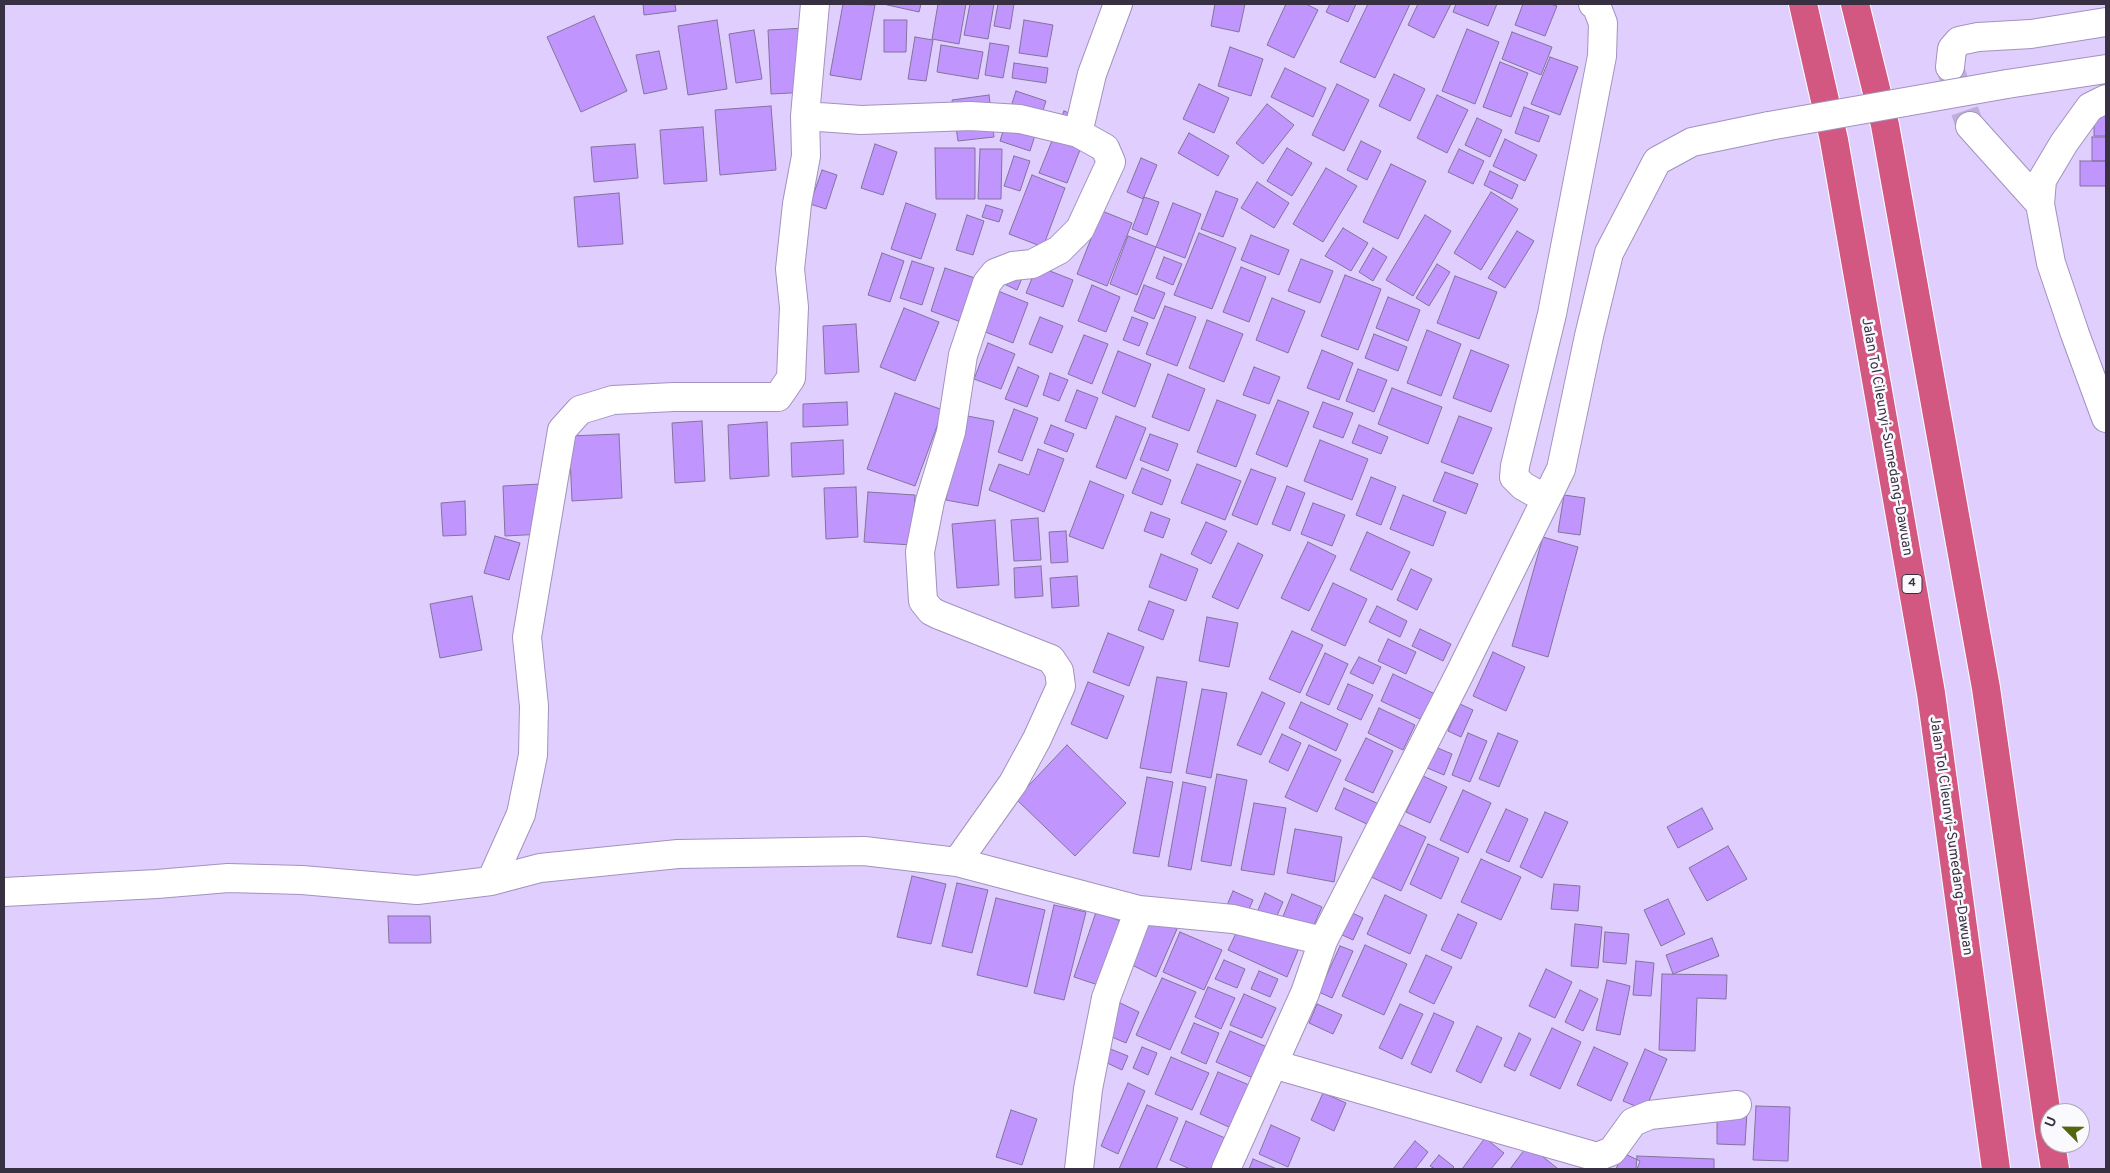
<!DOCTYPE html>
<meta charset="utf-8">
<style>
body{margin:0}
#map{position:relative;width:2110px;height:1173px;overflow:hidden;background:#e0cffe;font-family:Overpass,sans-serif}
canvas{display:block}
.frame{position:absolute;inset:0;border:5px solid #373042;pointer-events:none}
.north{position:absolute;left:2040px;top:1103px;width:50px;height:50px;box-sizing:border-box;background:#faf9fe;border:1px solid #aca9b3;border-radius:50%;rotate:293deg;font-size:14px;font-weight:700;line-height:20px;text-align:center;color:#373042}
.north::after{content:'';display:block;margin:auto;width:18px;height:22px;background:#53650f;clip-path:polygon(50% 0,100% 100%,50% 72%,0 100%)}
</style>
<div id="map">
<canvas width="2110" height="1173"></canvas>
<div class="frame"></div>
<div class="north">U</div>
</div>
<script>
const ctx = document.querySelector('canvas').getContext('2d');
ctx.lineJoin = 'round';
function fillPath(path, color) { ctx.fillStyle = color; ctx.fill(path, 'evenodd'); }
const toPath = rows => new Path2D(rows.map(r => 'M' + r).join(''));
function trace(path, color, width, dash) { ctx.strokeStyle = color; ctx.lineWidth = width; ctx.lineCap = dash ? 'butt' : 'round'; ctx.setLineDash(dash || []); ctx.stroke(path); }
function label(font, color, halo, rows, align = 'center') {
  ctx.font = font + ' Overpass,sans-serif'; ctx.lineWidth = 5; ctx.setLineDash([]); ctx.textBaseline = 'middle'; ctx.strokeStyle = halo; ctx.fillStyle = color; for (const [text, x, y, turn = 0] of rows) {
    ctx.save(); ctx.translate(x, y); ctx.rotate((+turn || 0) * Math.PI / 180); ctx.textAlign = isNaN(turn) ? turn : align; if (halo) ctx.strokeText(text, 0, 0); ctx.fillText(text, 0, 0); ctx.restore();
  }
}
const building = toPath([
 [643,4,675,4,676,11,644,15,643,4],
 [843,4,875,5,861,80,830,75,843,4],
 [883,4,921,4,919,12,883,4],
 [938,4,966,4,959,44,932,39,938,4],
 [970,4,994,4,988,39,964,35,970,4],
 [998,4,1014,4,1010,29,994,26,998,4],
 [1215,4,1245,4,1239,32,1211,26,1215,4],
 [1286,4,1306,4,1318,10,1294,58,1267,45,1286,4],
 [1330,4,1356,4,1348,22,1326,12,1330,4],
 [1368,4,1410,4,1375,78,1340,62,1368,4],
 [1418,4,1451,4,1434,38,1408,25,1418,4],
 [1456,4,1497,4,1488,26,1453,12,1456,4],
 [1523,4,1550,4,1557,6,1545,36,1515,25,1523,4],
 [594,16,627,91,581,112,547,37,594,16],
 [717,20,727,89,688,95,678,26,717,20],
 [884,20,907,20,906,52,884,52,884,20],
 [1024,20,1053,25,1047,57,1019,53,1024,20],
 [806,28,810,92,771,94,768,30,806,28],
 [1467,29,1499,42,1475,104,1442,91,1467,29],
 [754,30,762,79,736,83,729,34,754,30],
 [1512,32,1552,47,1541,75,1502,59,1512,32],
 [915,37,933,40,926,81,908,79,915,37],
 [990,43,1009,46,1003,78,985,75,990,43],
 [941,45,983,52,978,79,937,72,941,45],
 [1230,47,1263,59,1251,96,1218,86,1230,47],
 [659,51,667,89,644,94,636,55,659,51],
 [1550,57,1578,67,1560,115,1531,104,1550,57],
 [1500,62,1528,73,1511,117,1483,107,1500,62],
 [1014,63,1048,68,1046,83,1012,78,1014,63],
 [1285,68,1326,88,1313,117,1271,97,1285,68],
 [1394,74,1425,89,1410,121,1379,106,1394,74],
 [1199,84,1229,98,1214,133,1183,119,1199,84],
 [1337,84,1369,100,1344,151,1312,135,1337,84],
 [1016,91,1046,101,1030,151,1000,141,1016,91],
 [989,95,994,137,958,141,952,100,989,95],
 [1437,95,1468,110,1447,153,1417,138,1437,95],
 [1267,104,1294,125,1263,164,1236,143,1267,104],
 [771,106,776,170,720,175,715,110,771,106],
 [2094,106,2106,106,2106,136,2094,136,2094,106],
 [1524,107,1549,116,1539,142,1515,133,1524,107],
 [1064,111,1091,122,1067,183,1039,173,1064,111],
 [1477,118,1502,130,1490,157,1465,145,1477,118],
 [703,127,707,181,664,184,660,130,703,127],
 [1189,133,1229,156,1218,176,1178,153,1189,133],
 [2092,137,2106,137,2106,161,2092,161,2092,137],
 [1505,139,1537,155,1525,181,1493,166,1505,139],
 [1361,141,1381,151,1367,180,1347,170,1361,141],
 [635,144,638,178,594,182,591,147,635,144],
 [875,144,897,152,883,195,861,188,875,144],
 [935,148,975,148,975,199,936,199,935,148],
 [1287,148,1312,163,1292,196,1267,181,1287,148],
 [980,149,1002,149,1001,199,978,199,980,149],
 [1459,149,1484,161,1473,184,1448,172,1459,149],
 [1014,156,1030,161,1020,191,1004,186,1014,156],
 [1141,158,1157,165,1143,199,1127,192,1141,158],
 [2080,161,2106,161,2106,186,2080,186,2080,161],
 [1391,164,1426,181,1398,239,1363,222,1391,164],
 [1326,168,1357,186,1323,242,1293,224,1326,168],
 [822,170,837,175,826,209,810,204,822,170],
 [1490,171,1518,185,1512,199,1484,185,1490,171],
 [1032,175,1065,188,1043,247,1009,234,1032,175],
 [1257,182,1289,203,1274,228,1241,208,1257,182],
 [1216,191,1238,199,1223,237,1201,229,1216,191],
 [1491,192,1518,209,1481,270,1454,253,1491,192],
 [619,193,623,244,578,247,574,197,619,193],
 [1144,197,1159,202,1147,235,1132,229,1144,197],
 [906,203,936,214,921,259,891,249,906,203],
 [1173,203,1201,214,1185,258,1156,247,1173,203],
 [986,205,1003,210,999,222,982,217,986,205],
 [1102,211,1132,223,1107,286,1077,274,1102,211],
 [967,215,984,221,973,255,956,250,967,215],
 [1425,215,1451,231,1413,296,1386,280,1425,215],
 [1343,228,1368,243,1351,271,1325,256,1343,228],
 [1517,231,1534,241,1505,288,1488,278,1517,231],
 [1199,233,1236,248,1212,309,1174,295,1199,233],
 [1251,235,1289,250,1279,275,1241,260,1251,235],
 [1128,236,1156,247,1137,295,1110,284,1128,236],
 [1373,248,1387,257,1373,281,1359,272,1373,248],
 [882,253,904,261,890,302,868,295,882,253],
 [1164,257,1182,264,1173,285,1156,278,1164,257],
 [1301,259,1333,271,1320,303,1288,291,1301,259],
 [912,261,934,268,922,305,900,298,912,261],
 [1437,264,1450,272,1429,306,1416,298,1437,264],
 [1037,266,1073,280,1063,307,1026,293,1037,266],
 [1241,267,1266,277,1249,322,1223,312,1241,267],
 [945,268,975,278,961,322,931,311,945,268],
 [1345,275,1381,289,1358,350,1321,336,1345,275],
 [1023,276,1017,290,1004,284,1023,276],
 [1455,276,1497,292,1479,339,1437,323,1455,276],
 [1092,285,1120,297,1106,332,1078,321,1092,285],
 [1144,285,1165,293,1154,319,1134,311,1144,285],
 [998,291,1028,303,1013,343,983,331,998,291],
 [1388,297,1420,310,1408,341,1376,328,1388,297],
 [1272,298,1305,311,1288,353,1256,340,1272,298],
 [1165,306,1196,317,1177,366,1146,354,1165,306],
 [904,308,939,322,915,381,880,367,904,308],
 [1040,317,1063,326,1052,353,1029,344,1040,317],
 [1132,317,1148,323,1139,346,1123,340,1132,317],
 [1207,320,1243,334,1224,382,1189,368,1207,320],
 [856,324,859,372,825,374,823,326,856,324],
 [1427,330,1461,344,1441,396,1407,383,1427,330],
 [1374,334,1407,347,1398,371,1365,358,1374,334],
 [1084,335,1108,344,1092,384,1068,374,1084,335],
 [988,343,1015,354,1001,389,974,379,988,343],
 [1322,350,1353,363,1339,400,1307,388,1322,350],
 [1471,350,1509,365,1491,412,1453,398,1471,350],
 [1118,351,1151,364,1135,407,1102,393,1118,351],
 [1018,367,1039,376,1027,407,1005,399,1018,367],
 [1254,367,1280,377,1269,404,1243,395,1254,367],
 [1358,369,1387,380,1374,412,1346,401,1358,369],
 [1050,373,1068,380,1059,401,1043,395,1050,373],
 [1168,374,1205,389,1189,431,1152,417,1168,374],
 [1392,388,1442,407,1428,444,1378,424,1392,388],
 [1077,390,1098,398,1086,429,1065,421,1077,390],
 [895,393,943,410,915,486,867,469,895,393],
 [1217,400,1256,415,1236,467,1197,452,1217,400],
 [1278,400,1309,412,1287,467,1256,454,1278,400],
 [847,402,848,425,803,427,803,404,847,402],
 [1323,402,1353,413,1343,438,1313,427,1323,402],
 [1014,409,1038,418,1022,461,998,452,1014,409],
 [962,415,994,421,978,506,946,500,962,415],
 [1116,416,1146,428,1126,479,1096,467,1116,416],
 [1459,416,1492,428,1473,474,1441,462,1459,416],
 [702,421,705,481,675,483,672,423,702,421],
 [767,422,769,476,730,479,728,425,767,422],
 [1051,425,1074,434,1067,452,1044,443,1051,425],
 [1359,425,1388,437,1381,454,1352,443,1359,425],
 [619,434,622,498,572,501,569,436,619,434],
 [1150,434,1178,444,1168,471,1140,460,1150,434],
 [843,440,844,474,792,477,791,443,843,440],
 [1320,440,1368,459,1352,500,1304,481,1320,440],
 [1038,449,1064,459,1044,512,989,490,999,464,1029,475,1038,449],
 [1197,464,1241,481,1225,520,1181,503,1197,464],
 [1142,468,1171,480,1162,505,1132,493,1142,468],
 [1251,469,1276,478,1257,525,1232,515,1251,469],
 [1445,472,1478,484,1466,514,1433,501,1445,472],
 [1371,477,1396,487,1381,525,1356,515,1371,477],
 [1090,481,1124,495,1103,549,1069,536,1090,481],
 [540,484,543,534,505,536,503,486,540,484],
 [1287,486,1305,493,1290,531,1272,524,1287,486],
 [856,487,858,537,826,539,824,488,856,487],
 [868,492,915,495,912,545,864,542,868,492],
 [1403,495,1446,512,1433,546,1390,529,1403,495],
 [1564,495,1585,498,1580,535,1558,532,1564,495],
 [465,501,466,535,443,536,441,503,465,501],
 [1313,503,1345,515,1332,546,1301,534,1313,503],
 [1151,512,1170,519,1163,538,1144,531,1151,512],
 [1038,518,1041,560,1014,561,1011,520,1038,518],
 [995,520,999,585,957,588,952,524,995,520],
 [1206,522,1227,531,1211,564,1191,554,1206,522],
 [1066,531,1068,562,1051,563,1049,532,1066,531],
 [1367,532,1410,552,1392,590,1350,570,1367,532],
 [495,536,520,543,509,580,484,573,495,536],
 [1543,537,1578,547,1548,657,1512,646,1543,537],
 [1308,542,1336,556,1309,611,1281,598,1308,542],
 [1238,543,1263,555,1238,609,1212,597,1238,543],
 [1161,554,1198,569,1186,601,1149,587,1161,554],
 [1041,566,1043,596,1015,598,1014,568,1041,566],
 [1411,569,1432,579,1417,610,1397,600,1411,569],
 [1077,576,1079,606,1052,608,1050,578,1077,576],
 [1333,583,1367,599,1345,646,1311,630,1333,583],
 [472,596,482,650,440,658,430,604,472,596],
 [1149,601,1174,610,1163,640,1138,630,1149,601],
 [1377,606,1407,621,1400,637,1369,622,1377,606],
 [1207,617,1238,623,1229,667,1199,661,1207,617],
 [1420,629,1451,644,1443,661,1412,646,1420,629],
 [1292,631,1323,645,1300,693,1269,679,1292,631],
 [1108,633,1144,647,1129,686,1093,672,1108,633],
 [1388,639,1416,652,1406,674,1378,661,1388,639],
 [1493,652,1525,667,1506,711,1473,696,1493,652],
 [1325,653,1348,664,1329,705,1306,695,1325,653],
 [1359,657,1381,667,1373,684,1350,673,1359,657],
 [1393,674,1435,694,1422,720,1381,701,1393,674],
 [1157,677,1187,682,1171,773,1140,768,1157,677],
 [1088,682,1124,696,1107,739,1071,724,1088,682],
 [1348,684,1373,695,1361,720,1337,709,1348,684],
 [1202,689,1227,693,1211,778,1186,773,1202,689],
 [1262,692,1285,703,1261,755,1237,745,1262,692],
 [1301,702,1348,724,1336,751,1289,728,1301,702],
 [1460,704,1473,710,1461,737,1448,731,1460,704],
 [1379,708,1415,725,1403,750,1368,733,1379,708],
 [1468,733,1487,741,1470,782,1452,775,1468,733],
 [1498,733,1518,741,1499,787,1479,779,1498,733],
 [1282,734,1301,743,1288,771,1269,762,1282,734],
 [1366,738,1393,751,1373,793,1345,780,1366,738],
 [1067,745,1126,803,1075,856,1016,799,1067,745],
 [1309,745,1341,760,1317,812,1285,797,1309,745],
 [1433,746,1452,754,1444,775,1425,767,1433,746],
 [1217,774,1247,780,1231,866,1201,861,1217,774],
 [1423,776,1447,787,1430,823,1406,812,1423,776],
 [1147,777,1173,782,1159,857,1133,853,1147,777],
 [1183,782,1206,787,1191,870,1168,866,1183,782],
 [1344,788,1381,805,1371,826,1335,809,1344,788],
 [1463,790,1491,803,1468,853,1440,840,1463,790],
 [1254,803,1286,808,1274,875,1241,870,1254,803],
 [1702,808,1713,829,1678,848,1667,827,1702,808],
 [1506,809,1528,819,1509,862,1486,852,1506,809],
 [1545,812,1568,822,1542,878,1520,867,1545,812],
 [1391,821,1426,837,1401,891,1367,875,1391,821],
 [1295,829,1342,837,1334,882,1287,873,1295,829],
 [1428,844,1459,858,1441,899,1410,884,1428,844],
 [1728,846,1747,879,1707,901,1689,868,1728,846],
 [1481,859,1521,877,1501,920,1461,902,1481,859],
 [912,876,946,884,931,944,897,937,912,876],
 [957,883,988,890,972,953,942,946,957,883],
 [1554,884,1580,886,1578,911,1551,909,1554,884],
 [1233,891,1253,900,1245,918,1225,910,1233,891],
 [1265,893,1283,902,1272,927,1254,920,1265,893],
 [1292,894,1322,907,1309,936,1280,924,1292,894],
 [1385,895,1427,915,1410,954,1367,934,1385,895],
 [996,898,1045,910,1027,987,977,975,996,898],
 [1668,899,1685,934,1661,946,1644,910,1668,899],
 [1054,905,1086,912,1064,1000,1034,993,1054,905],
 [1348,911,1363,918,1353,940,1338,933,1348,911],
 [1096,912,1126,923,1104,987,1074,977,1096,912],
 [1458,914,1477,923,1461,959,1441,950,1458,914],
 [388,916,430,916,431,943,389,943,388,916],
 [1149,916,1177,929,1156,977,1128,963,1149,916],
 [1241,923,1299,948,1287,977,1228,950,1241,923],
 [1575,924,1602,927,1598,968,1571,966,1575,924],
 [1180,932,1222,950,1204,990,1163,972,1180,932],
 [1605,932,1629,934,1626,964,1603,962,1605,932],
 [1712,938,1719,956,1673,974,1666,955,1712,938],
 [1365,945,1407,964,1384,1015,1342,996,1365,945],
 [1340,946,1353,951,1332,998,1319,992,1340,946],
 [1426,955,1452,967,1434,1004,1409,992,1426,955],
 [1224,960,1245,969,1237,988,1215,979,1224,960],
 [1636,961,1654,963,1651,996,1633,995,1636,961],
 [1546,969,1572,982,1555,1018,1529,1006,1546,969],
 [1259,971,1278,979,1270,997,1251,989,1259,971],
 [1662,974,1727,975,1726,999,1697,998,1695,1051,1659,1050,1662,974],
 [1162,978,1196,992,1170,1050,1136,1035,1162,978],
 [1607,980,1630,986,1620,1035,1596,1030,1607,980],
 [1208,987,1235,998,1221,1029,1195,1017,1208,987],
 [1580,990,1598,999,1583,1031,1565,1022,1580,990],
 [1244,994,1276,1008,1262,1038,1230,1025,1244,994],
 [1114,1000,1139,1012,1126,1043,1100,1032,1114,1000],
 [1317,1004,1342,1015,1333,1034,1309,1023,1317,1004],
 [1400,1004,1423,1014,1402,1059,1379,1048,1400,1004],
 [1434,1013,1454,1022,1431,1073,1411,1064,1434,1013],
 [1194,1023,1219,1033,1206,1064,1181,1053,1194,1023],
 [1477,1026,1502,1038,1481,1083,1456,1071,1477,1026],
 [1552,1028,1581,1042,1560,1089,1530,1075,1552,1028],
 [1230,1031,1267,1047,1253,1078,1216,1062,1230,1031],
 [1519,1033,1531,1039,1515,1071,1504,1066,1519,1033],
 [1142,1047,1157,1053,1148,1075,1133,1068,1142,1047],
 [1594,1047,1628,1063,1611,1101,1577,1085,1594,1047],
 [1108,1048,1128,1056,1122,1070,1103,1061,1108,1048],
 [1645,1049,1667,1059,1645,1110,1623,1101,1645,1049],
 [1171,1057,1209,1073,1192,1110,1155,1094,1171,1057],
 [1218,1072,1249,1085,1231,1128,1200,1114,1218,1072],
 [1128,1083,1145,1091,1118,1154,1101,1146,1128,1083],
 [1323,1093,1346,1103,1334,1131,1311,1120,1323,1093],
 [1147,1105,1178,1118,1156,1169,1119,1169,1147,1105],
 [1756,1106,1790,1107,1788,1161,1753,1160,1756,1106],
 [1011,1110,1037,1119,1022,1165,996,1157,1011,1110],
 [1717,1111,1747,1112,1745,1145,1717,1144,1717,1111],
 [1186,1121,1225,1138,1211,1169,1190,1169,1170,1160,1186,1121],
 [1271,1125,1300,1138,1288,1167,1259,1154,1271,1125],
 [1485,1138,1504,1153,1491,1169,1462,1169,1485,1138],
 [1415,1141,1428,1152,1415,1169,1393,1169,1415,1141],
 [1528,1145,1557,1168,1556,1169,1510,1169,1528,1145],
 [1623,1153,1640,1161,1637,1169,1616,1169,1623,1153],
 [1439,1155,1454,1167,1452,1169,1435,1169,1430,1166,1439,1155],
 [1637,1156,1714,1159,1714,1169,1636,1169,1637,1156],
 [1253,1159,1277,1169,1249,1169,1253,1159]
]);
fillPath(building, '#c096fe');
trace(building, '#82739c', 1);
trace(toPath([
 [1951,71,1970,126]
]), '#beafd8', 28, [28, 14]);
const minor = toPath([
 [1950,67,1952,49,1959,41,1978,37,2031,34,2106,22],
 [2007,84,2106,69],
 [2106,99,2090,107,2064,143,2042,180,2040,204,2051,263,2075,334,2106,418],
 [1970,126,2040,204],
 [1078,133,1092,74,1118,4],
 [1546,499,1523,486,1514,477,1515,466,1552,314,1602,56,1603,23,1596,5,1593,4],
 [957,862,1139,910,1233,919,1323,941],
 [491,881,521,814,533,755,534,706,527,637,562,430,580,410,613,400,674,397,778,397,791,378,794,307,790,269,797,204,806,156,805,116,815,4],
 [4,892,157,884,228,878,302,880,417,890,491,881,540,868,678,854,864,851,957,862,1013,783,1037,739,1061,686,1059,671,1051,659,939,615,931,611,923,601,920,552,930,501,951,432,963,355,987,283,995,273,1013,266,1032,264,1059,250,1080,229,1111,162,1105,148,1078,133,1020,119,970,116,861,120,805,116],
 [1273,1064,1597,1157,1612,1151,1633,1122,1650,1115,1737,1105],
 [1079,1169,1088,1089,1106,998,1139,910],
 [1226,1169,1305,993,1323,941,1459,675,1561,469,1589,336,1609,253,1657,161,1692,142,1769,126]
]);
const motorway = toPath([
 [1803,4,1834,140,1931,693,1996,1169],
 [1855,4,1885,125,1986,688,2050,1137],
 [2051,1143,2055,1169]
]);
trace(minor, '#a292be', 30);
trace(motorway, '#fff', 30);
trace(minor, '#fff', 28);
trace(motorway, '#d25881', 28);
const minorBridge = toPath([
 [1769,126,2007,84]
]);
trace(minorBridge, '#a292be', 30, []);
trace(minorBridge, '#fff', 28);
for (const [x, y, w] of [
 [1912,584,20]
]) { const box = new Path2D(); box.roundRect(x - w / 2, y - 9.5, w, 19, 4); ctx.fillStyle = '#faf9fe'; ctx.fill(box); trace(box, '#373042', 1); }
label('bold 12px', '#373042', null, [
 ["4",1912,584]
]);
label('14px', '#373042', '#faf9fe', [
 ["Jalan Tol Cileunyi–Sumedang–Dawuan",1886,437,80],
 ["Jalan Tol Cileunyi–Sumedang–Dawuan",1950,836,82]
]);
</script>
